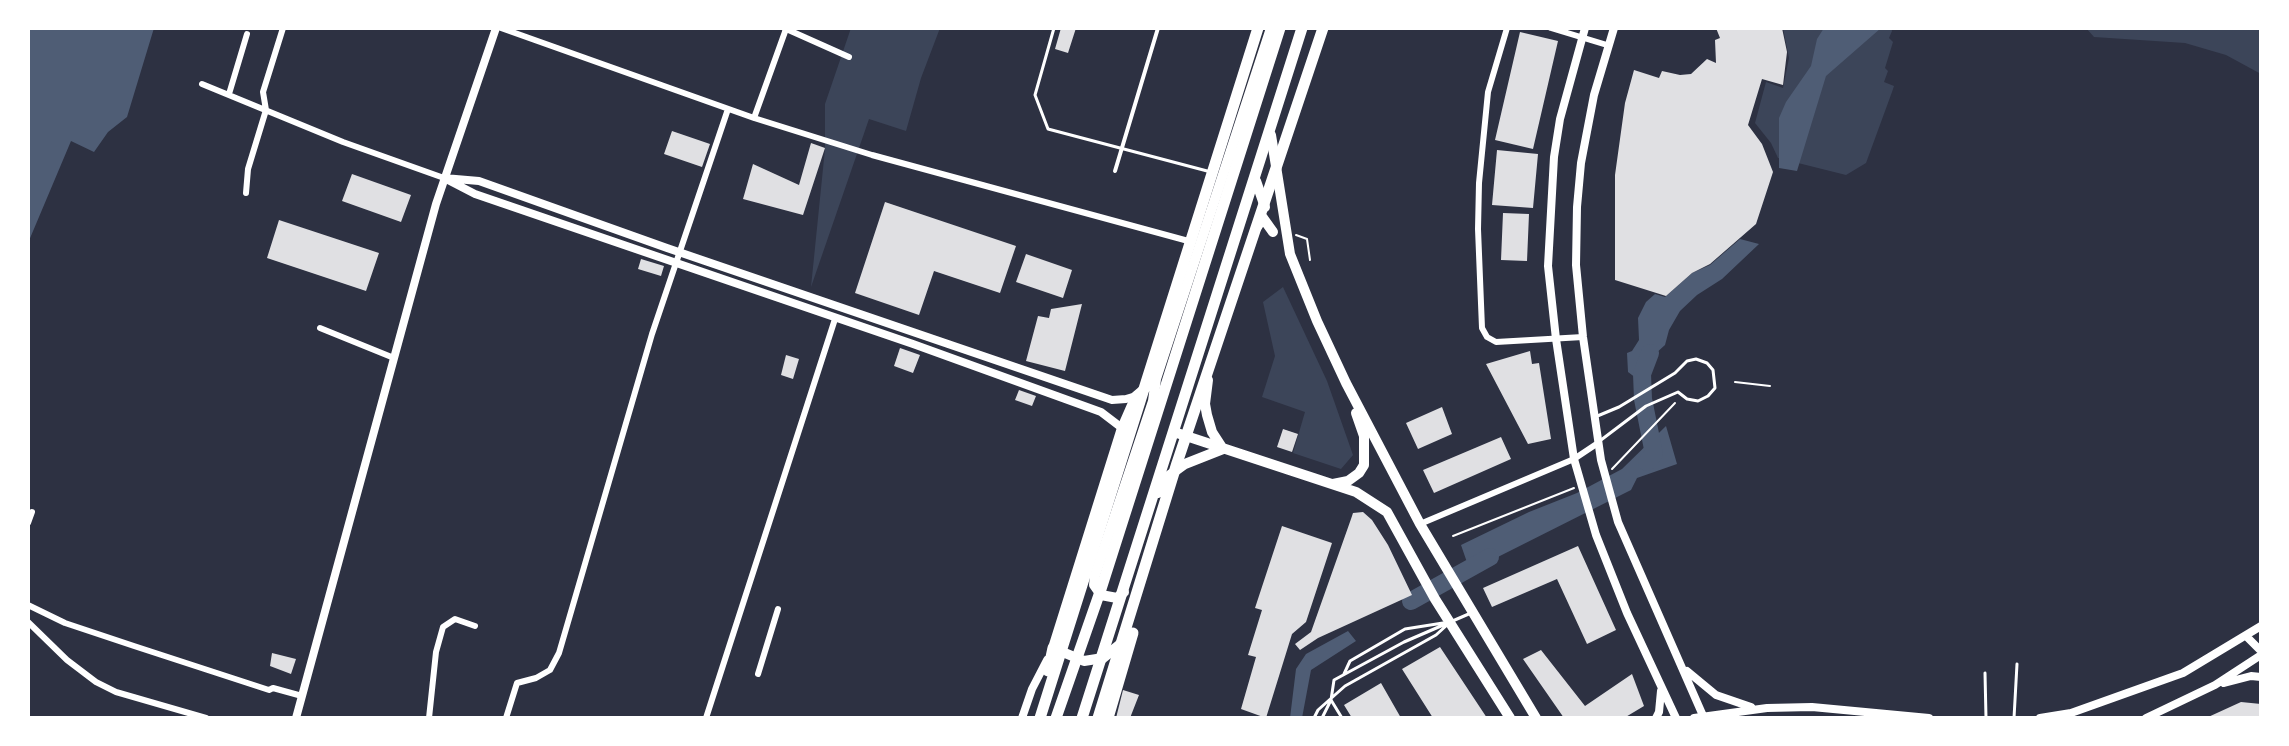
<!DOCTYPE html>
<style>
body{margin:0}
#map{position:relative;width:2289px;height:746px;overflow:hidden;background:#2d3142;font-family:Overpass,sans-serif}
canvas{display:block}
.frame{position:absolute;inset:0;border:30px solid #fff;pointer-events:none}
</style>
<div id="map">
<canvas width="2289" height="746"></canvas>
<div class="frame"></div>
</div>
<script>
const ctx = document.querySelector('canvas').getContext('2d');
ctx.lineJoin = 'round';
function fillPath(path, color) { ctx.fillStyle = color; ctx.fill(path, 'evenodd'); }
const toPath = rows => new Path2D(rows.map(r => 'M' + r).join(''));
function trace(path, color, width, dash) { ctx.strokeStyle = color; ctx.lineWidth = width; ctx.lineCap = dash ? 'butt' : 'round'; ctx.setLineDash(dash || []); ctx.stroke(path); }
fillPath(toPath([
 [851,28,940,28,921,78,906,131,869,119,811,287,825,149,825,104],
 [1783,28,1891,28,1892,31,1889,38,1893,42,1885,68,1888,71,1884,82,1894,86,1892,92,1866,163,1846,175,1778,158,1771,143,1755,123,1766,82,1783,88,1789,58],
 [2086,28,2261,28,2261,74,2226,55,2185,43,2094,37],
 [1283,287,1327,381,1353,455,1341,469,1293,453,1305,412,1262,397,1275,356,1263,302]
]), '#3c4559');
fillPath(toPath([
 [28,28,154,28,127,117,108,132,94,152,71,141,28,243],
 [1824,28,1881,28,1826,76,1797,171,1779,168,1779,118,1786,102,1811,66,1817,39],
 [1740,239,1759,244,1722,279,1697,295,1680,311,1669,330,1665,345,1654,355,1649,371,1636,378,1628,372,1627,353,1632,351,1639,340,1638,318,1646,302,1655,294,1665,297,1692,273,1710,265],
 [1666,426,1677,464,1637,478,1631,490,1470,571,1461,545,1529,512,1577,493,1622,469],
 [1348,631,1356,641,1311,670,1302,718,1290,718,1296,669,1306,654]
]), '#4f5d75');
trace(toPath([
 [1647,462,1654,454,1643,399,1642,374,1650,353],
 [1411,601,1490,557]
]), '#4f5d75', 18);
fillPath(toPath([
 [1061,28,1076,28,1068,53,1055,49],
 [1716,28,1782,28,1787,52,1783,85,1762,79,1748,125,1762,144,1773,172,1756,224,1710,264,1692,273,1666,296,1615,280,1615,175,1625,103,1634,70,1659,78,1662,71,1680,75,1691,74,1707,59,1716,63,1715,40,1720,38],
 [1520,32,1558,41,1533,149,1495,140],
 [672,131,710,144,702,167,664,154],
 [811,143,825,148,803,215,743,199,753,164,799,185],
 [1497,150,1538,154,1533,208,1492,205],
 [352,174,411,195,401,222,342,201],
 [885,202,1016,246,1000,293,934,271,919,315,855,293],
 [1503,213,1529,214,1527,261,1501,260],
 [279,220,379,253,366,291,267,258],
 [1026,254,1072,270,1063,298,1016,282],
 [641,259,664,266,661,276,638,269],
 [1082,304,1065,371,1026,361,1038,316,1049,318,1051,309],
 [900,348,920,355,913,373,894,366],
 [1530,351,1532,364,1539,363,1551,439,1528,444,1486,364],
 [786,355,799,359,793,379,781,375],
 [1019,390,1036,396,1032,406,1015,400],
 [1442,407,1452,434,1418,449,1406,423],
 [1283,429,1298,434,1292,452,1277,447],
 [1501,437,1511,459,1434,493,1423,470],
 [1363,512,1372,520,1388,545,1412,595,1318,638,1300,650,1295,644,1311,632,1351,519,1353,513],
 [1282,526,1332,543,1306,622,1292,634,1266,718,1241,709,1256,657,1248,655,1262,610,1255,608],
 [1578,546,1616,630,1587,644,1557,579,1492,607,1483,588],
 [1440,647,1487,718,1433,718,1402,669],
 [1541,650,1585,706,1632,674,1644,706,1624,718,1564,718,1523,659],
 [272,653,296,659,291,674,270,666],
 [1381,683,1401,718,1352,718,1344,705],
 [1123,690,1139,695,1130,718,1116,718],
 [2241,702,2261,704,2261,718,2206,718]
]), '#e0e0e3');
trace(toPath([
 [1296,235,1307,239,1310,260],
 [1735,382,1770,386],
 [1612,469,1675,403],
 [1453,536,1574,488]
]), '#fff', 2);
trace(toPath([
 [1054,28,1035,95,1048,129,1211,172],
 [1595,417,1619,407,1675,373,1687,361,1696,359,1707,363,1713,370,1715,388,1708,396,1698,401,1687,399,1678,392,1646,406,1601,440],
 [1985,673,1986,718],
 [1344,674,1350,661,1405,629,1443,623],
 [1331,700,1342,718],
 [1314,718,1318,710,1345,686,1436,635,1447,625],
 [1322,718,1331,700,1334,680,1404,642,1471,613],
 [2014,718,2017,664]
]), '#fff', 3);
trace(toPath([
 [1115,171,1158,28]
]), '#fff', 4);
trace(toPath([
 [501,28,754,118,872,155,1192,242],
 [784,28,849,57],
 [1507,28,1488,92,1479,183,1478,229,1482,328,1487,337,1496,342,1583,337],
 [1551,28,1607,45],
 [202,84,343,142,444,178],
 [229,94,247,34],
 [754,118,786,29],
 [246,193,248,169,266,110,263,92,283,28],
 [320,328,394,358],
 [28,523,32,512],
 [1420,524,1574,459,1598,443],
 [28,605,65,623,134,646,269,690,273,688,302,696],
 [28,622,67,660,96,682,116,692,206,718],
 [758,674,778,609],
 [429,718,436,652,443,627,455,619,475,626],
 [506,718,517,683,536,678,550,670,559,653,652,334,728,109],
 [706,718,835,319]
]), '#fff', 6);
trace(toPath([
 [1585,28,1560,119,1554,157,1548,266,1556,339,1574,459,1596,535,1627,613,1676,718],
 [1614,28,1594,95,1581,163,1577,207,1576,265,1583,337,1601,460,1618,522,1704,718],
 [444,178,479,181,667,248,1112,400,1126,399,1136,396],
 [448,180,475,194,913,344,1101,412,1122,428],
 [2246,636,2261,651],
 [1687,671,1716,695,1751,707],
 [2224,683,2251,676,2261,677],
 [296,718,436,204,496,28],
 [1022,718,1032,689,1047,660],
 [1656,718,1659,712,1661,691],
 [1694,718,1767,708,1812,707,1929,718],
 [2040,718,2071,713,2183,673,2261,626],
 [2146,718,2215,685,2261,655]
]), '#fff', 8);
trace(toPath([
 [1271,135,1290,254,1317,321,1346,383,1420,524,1536,718],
 [1256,181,1265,207],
 [1257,227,1263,218,1273,232],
 [1208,380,1205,404,1207,415,1212,432,1223,449],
 [1177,433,1356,492,1387,512,1435,599,1510,718],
 [1333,484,1348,481,1359,473,1364,465,1364,436,1356,413],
 [1158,493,1167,477,1185,464,1223,449],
 [1124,592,1117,598,1101,595,1094,585,1095,575,1153,401,1156,379],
 [1123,642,1103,658,1084,661,1053,648,1122,428,1136,396,1156,379,1271,28]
]), '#fff', 10);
trace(toPath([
 [1048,671,1053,648],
 [1040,718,1258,28],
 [1056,718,1101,589,1280,28],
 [1082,718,1302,28],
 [1098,718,1177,463,1323,28],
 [1108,718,1133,633]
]), '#fff', 11);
</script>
